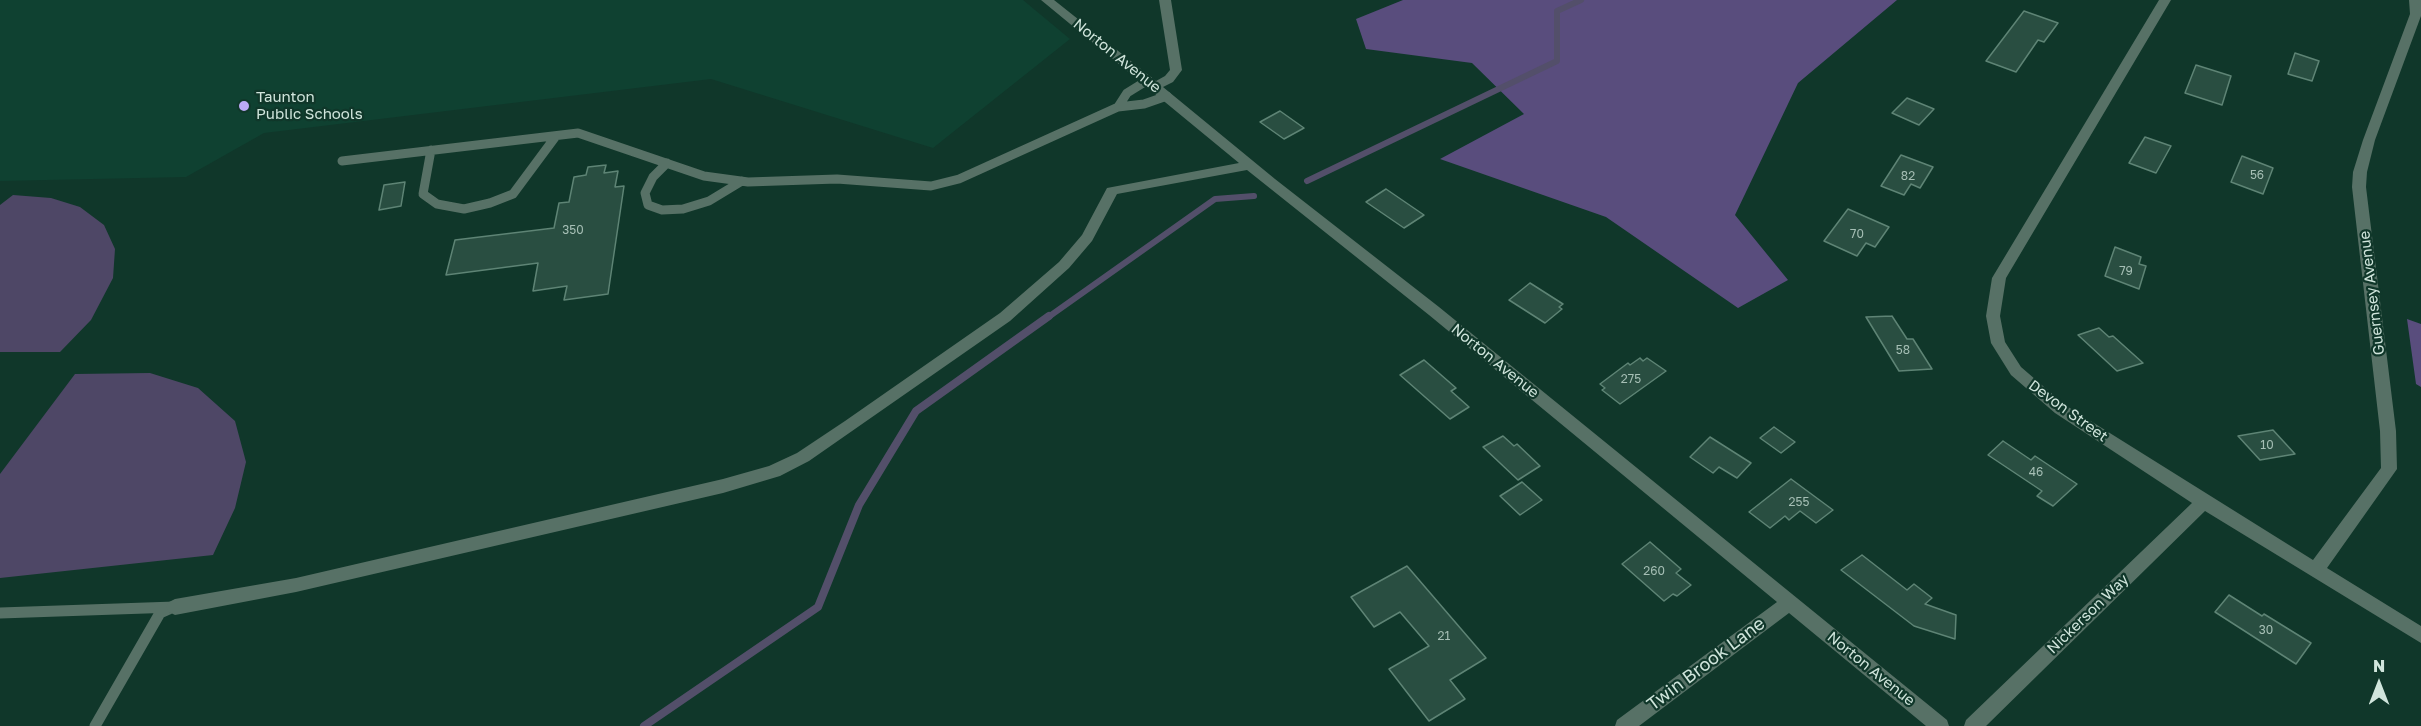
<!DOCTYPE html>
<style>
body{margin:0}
#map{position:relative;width:2421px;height:726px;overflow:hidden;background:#10372a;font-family:"Golos Text",sans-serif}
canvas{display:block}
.north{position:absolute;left:2349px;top:654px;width:60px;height:60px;-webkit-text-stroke:4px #10372a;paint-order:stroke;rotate:0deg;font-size:16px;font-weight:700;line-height:24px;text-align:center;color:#d0e5dc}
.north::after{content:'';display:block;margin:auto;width:21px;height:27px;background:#d0e5dc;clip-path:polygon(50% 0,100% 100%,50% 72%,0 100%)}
</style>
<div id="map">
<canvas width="2421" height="726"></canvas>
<div class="north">N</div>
</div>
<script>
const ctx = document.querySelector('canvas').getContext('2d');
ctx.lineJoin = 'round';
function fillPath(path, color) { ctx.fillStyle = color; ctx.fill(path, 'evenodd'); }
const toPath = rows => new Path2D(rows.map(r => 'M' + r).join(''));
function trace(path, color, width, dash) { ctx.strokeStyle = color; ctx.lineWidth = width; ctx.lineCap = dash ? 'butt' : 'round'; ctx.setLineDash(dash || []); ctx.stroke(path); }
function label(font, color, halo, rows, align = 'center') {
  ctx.font = font + ' "Golos Text",sans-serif'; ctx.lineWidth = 4.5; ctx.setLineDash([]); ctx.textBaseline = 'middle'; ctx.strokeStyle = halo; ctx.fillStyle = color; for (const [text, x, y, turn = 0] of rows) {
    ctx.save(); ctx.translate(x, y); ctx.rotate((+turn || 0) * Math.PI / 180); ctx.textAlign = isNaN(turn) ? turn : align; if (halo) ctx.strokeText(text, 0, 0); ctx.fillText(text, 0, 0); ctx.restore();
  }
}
fillPath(toPath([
 [0,0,1023,0,1070,39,933,148,711,79,264,133,186,177,0,181]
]), '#0f4131');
fillPath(toPath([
 [13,195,51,198,80,207,104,225,115,249,113,278,91,320,60,352,0,352,0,205],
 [150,373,198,388,235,421,246,462,235,508,213,555,0,578,0,474,75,374]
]), '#4e4766');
fillPath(toPath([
 [1403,0,1897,0,1798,83,1735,215,1788,280,1738,308,1606,217,1440,159,1524,114,1472,63,1366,49,1356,19],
 [2407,319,2421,324,2421,387,2416,384]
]), '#594d7d');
trace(toPath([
 [1307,181,1557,61,1557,11,1581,0],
 [1047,318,1215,199,1254,196]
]), '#534f6a', 6);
trace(toPath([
 [644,726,818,607,859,505,916,411,1049,316]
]), '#534f6a', 8);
const building = toPath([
 [2024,11,2058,23,2044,42,2038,40,2016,72,1986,61,2024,11],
 [2295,53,2319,61,2312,81,2288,74,2295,53],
 [2196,65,2231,76,2222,105,2185,93,2196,65],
 [1907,98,1934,109,1919,125,1892,113,1907,98],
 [1280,111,1304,128,1284,139,1260,122,1280,111],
 [2145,137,2171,146,2156,173,2129,163,2145,137],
 [1901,155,1933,167,1920,188,1911,184,1904,195,1881,186,1901,155],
 [2242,156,2273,168,2263,194,2231,182,2242,156],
 [606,165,604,173,618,171,615,187,624,186,608,294,564,300,567,286,533,291,538,263,446,275,455,240,554,228,559,203,569,202,574,177,586,175,588,167,606,165],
 [405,182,401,206,379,210,384,185,405,182],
 [1386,189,1424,215,1404,228,1366,202,1386,189],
 [1848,209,1889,227,1875,247,1866,243,1857,256,1824,241,1848,209],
 [2115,247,2141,257,2139,264,2146,266,2139,289,2105,276,2115,247],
 [1530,283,1563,304,1559,307,1562,309,1545,323,1509,300,1530,283],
 [1892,316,1907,339,1913,339,1932,369,1899,371,1866,317,1892,316],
 [2099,328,2109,337,2113,336,2143,363,2117,371,2078,335,2099,328],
 [1640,358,1643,361,1647,358,1666,371,1620,404,1602,390,1605,388,1600,384,1628,363,1630,365,1640,358],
 [1424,360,1456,388,1451,391,1469,407,1450,419,1400,375,1424,360],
 [1774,427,1795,442,1781,453,1760,438,1774,427],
 [2273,430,2295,454,2260,460,2238,436,2273,430],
 [1503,436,1514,446,1517,444,1540,466,1518,480,1483,447,1503,436],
 [1710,437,1751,463,1737,478,1719,467,1713,473,1690,457,1710,437],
 [2003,441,2031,460,2035,456,2077,484,2053,506,2037,496,2042,491,1988,455,2003,441],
 [1791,479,1833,510,1816,523,1800,511,1789,520,1785,516,1770,528,1749,512,1791,479],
 [1522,482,1542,500,1520,515,1500,496,1522,482],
 [1650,542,1681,569,1676,573,1691,585,1677,596,1673,594,1664,601,1622,564,1650,542],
 [1862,555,1907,590,1914,584,1932,598,1925,604,1956,615,1955,639,1914,626,1841,570,1862,555],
 [1407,566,1486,658,1450,680,1465,699,1429,721,1389,669,1429,646,1400,612,1374,627,1351,597,1407,566],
 [2229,595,2262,616,2264,614,2311,643,2296,664,2215,612,2229,595]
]);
fillPath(building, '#294e41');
trace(building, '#5e8475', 1.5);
trace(toPath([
 [1148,80,1127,93,1118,107,1144,104,1167,96],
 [431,150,423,194,437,204,464,209,490,203,513,194,556,136],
 [342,161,578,133,704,176,748,182,837,179,931,186,959,179,1118,107],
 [667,163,653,177,645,193,648,205,662,210,683,209,709,201,742,181]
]), '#577166', 9);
trace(toPath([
 [0,613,175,607],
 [95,726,160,613,169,609]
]), '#577166', 11);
fillPath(toPath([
 [1041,0,1054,0,1156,81,1165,76,1170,70,1159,0,1171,0,1182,70,1173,82,1163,87,1275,179,1439,307,1947,720,1949,726,1926,726,1789,613,1639,726,1615,726,1617,720,1777,602,1429,315,1247,170,1117,194,1092,241,1069,268,1010,321,809,461,780,476,723,493,296,592,175,615,169,612,166,607,169,602,175,599,296,578,723,479,769,466,797,453,845,421,1000,313,1059,262,1082,235,1107,188,1239,163,1041,0],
 [2159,0,2171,0,2006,278,2000,316,2005,342,2021,367,2065,405,2313,560,2381,468,2380,431,2352,187,2353,172,2363,140,2410,14,2409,0,2421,0,2421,16,2375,140,2367,172,2366,187,2396,431,2397,469,2327,568,2421,626,2421,643,2205,511,1986,726,1964,726,1966,720,2192,503,2055,413,2011,375,1991,343,1986,316,1992,278,2159,0]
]), '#577166');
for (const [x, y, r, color] of [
 [244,106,6,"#bbaaf6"]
]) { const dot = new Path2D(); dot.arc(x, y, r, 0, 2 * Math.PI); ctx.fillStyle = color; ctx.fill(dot); trace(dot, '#10372a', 2); }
label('12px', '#a6bfb5', null, [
 ["56",2257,175],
 ["82",1908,176],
 ["350",573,230],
 ["70",1857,234],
 ["79",2126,271],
 ["58",1903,350],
 ["275",1631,379],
 ["10",2267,445],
 ["46",2036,472],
 ["255",1799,502],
 ["260",1654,571],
 ["30",2266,630],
 ["21",1444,636]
]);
label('15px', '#d0e5dc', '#10372a', [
 ["Norton Avenue",1117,56,39],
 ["Guernsey Avenue",2372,293,-97],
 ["Norton Avenue",1495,361,39],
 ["Devon Street",2068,411,36],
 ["Nickerson Way",2088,614,-44],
 ["Norton Avenue",1871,669,39]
]);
label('15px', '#d0e5dc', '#10372a', [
 ["Taunton",256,97],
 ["Public Schools",256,114]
], 'left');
label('18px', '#d0e5dc', '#10372a', [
 ["Twin Brook Lane",1706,664,-37]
]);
</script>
